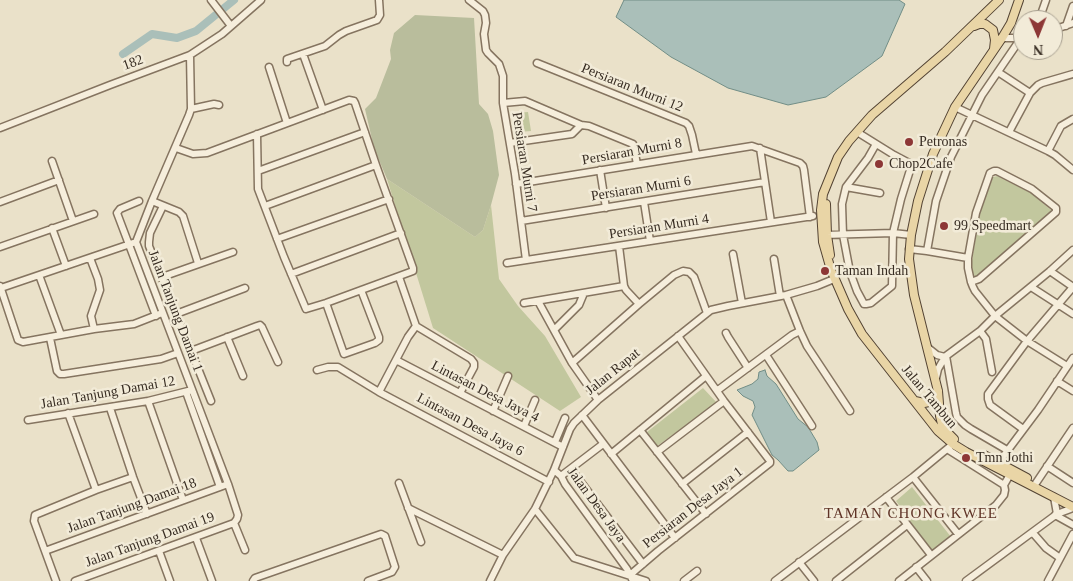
<!DOCTYPE html>
<style>
body{margin:0}
#map{position:relative;width:1073px;height:581px;overflow:hidden;background:#eae1c9;font-family:Georgia,serif}
canvas{display:block}
.north{position:absolute;left:1013px;top:10px;width:50px;height:50px;box-sizing:border-box;background:#f2ebd8;border:1px solid #a79f8f;border-radius:50%;rotate:179deg;font-size:14px;font-weight:700;line-height:20px;text-align:center;color:#372c22}
.north::after{content:'';display:block;margin:auto;width:18px;height:22px;background:#8d3736;clip-path:polygon(50% 0,100% 100%,50% 72%,0 100%)}
</style>
<div id="map">
<canvas width="1073" height="581"></canvas>
<div class="north">N</div>
</div>
<script>
const ctx = document.querySelector('canvas').getContext('2d');
ctx.lineJoin = 'round';
function fillPath(path, color) { ctx.fillStyle = color; ctx.fill(path, 'evenodd'); }
const toPath = rows => new Path2D(rows.map(r => 'M' + r).join(''));
function trace(path, color, width, dash) { ctx.strokeStyle = color; ctx.lineWidth = width; ctx.lineCap = dash ? 'butt' : 'round'; ctx.setLineDash(dash || []); ctx.stroke(path); }
function label(font, color, halo, rows, align = 'center') {
  ctx.font = font + ' Georgia,serif'; ctx.lineWidth = 5; ctx.setLineDash([]); ctx.textBaseline = 'middle'; ctx.strokeStyle = halo; ctx.fillStyle = color; for (const [text, x, y, turn = 0] of rows) {
    ctx.save(); ctx.translate(x, y); ctx.rotate((+turn || 0) * Math.PI / 180); ctx.textAlign = isNaN(turn) ? turn : align; if (halo) ctx.strokeText(text, 0, 0); ctx.fillText(text, 0, 0); ctx.restore();
  }
}
fillPath(toPath([
 [528,112,531,131,518,132,515,113],
 [997,176,1031,193,1052,211,979,276,976,277,973,275,971,267,980,213,993,177],
 [387,179,475,237,483,230,491,205,499,279,518,306,545,336,581,397,560,411,433,328],
 [703,388,717,403,657,446,647,432],
 [912,487,951,537,932,552,896,501]
]), '#c2c79e');
fillPath(toPath([
 [415,15,474,18,479,104,488,114,493,131,499,175,491,205,483,230,475,237,387,179,374,148,365,109,376,98,391,59,390,50,394,33]
]), '#b9bd9c');
const water = toPath([
 [624,0,899,0,905,4,882,56,826,97,788,105,728,88,671,57,616,17,624,0],
 [765,370,767,376,776,384,798,419,808,427,817,442,819,450,793,471,788,471,778,460,772,455,752,415,755,407,753,401,743,396,737,390,752,384,758,379,759,372,765,370]
]);
fillPath(water, '#aabfb9');
trace(water, '#718d86', 1);
trace(toPath([
 [123,54,152,34,177,38,196,31,234,0]
]), '#aabfb9', 8);
const minor = toPath([
 [211,0,231,26],
 [469,0,483,11,485,15,486,23,484,34,486,50,488,53,499,64,503,76,503,103,515,174,526,260],
 [1039,20,1046,0],
 [1066,26,1073,6],
 [1053,30,1073,23],
 [1002,38,1022,38],
 [303,54,323,110],
 [190,55,191,109,189,115,152,201,136,242,228,484,238,515,237,519,234,523],
 [287,62,287,59,325,46,339,35,346,31,377,20,380,15,379,0],
 [537,63,686,123,689,126,692,135,696,154],
 [269,67,287,123],
 [998,72,1030,93],
 [503,103,525,101,581,125],
 [955,107,1048,151,1055,155,1073,170],
 [191,109,214,104,219,105],
 [0,128,110,85,190,55,222,34,261,0],
 [857,132,894,155,909,163,911,165,911,167,901,199,893,233,892,286,871,303,866,304,864,304,857,291,850,272,843,235,842,204,846,187,868,158,876,144],
 [1009,132,1030,93,1038,85,1042,83,1073,74],
 [510,143,572,134,581,125,589,126,633,144,637,164],
 [176,148,193,154,207,153,349,100,354,101,355,103,376,165,413,268,413,271,326,303,306,309,284,257,258,189,257,134],
 [760,148,771,222],
 [1048,151,1061,126,1073,119],
 [52,161,73,221],
 [600,170,606,208],
 [258,171,365,132],
 [516,184,752,146,800,163,803,166,804,170,810,217],
 [846,187,880,193],
 [139,201,120,209,117,213,156,316],
 [152,201,179,212,183,216,198,263],
 [0,202,59,180],
 [644,202,650,241],
 [163,206,150,233,149,242,149,246,191,351,257,326,260,325,262,327,278,362],
 [265,206,376,165],
 [521,221,765,182],
 [52,228,66,266],
 [823,235,893,233,911,235],
 [277,239,389,199],
 [619,246,624,286,626,290,639,304],
 [0,247,94,214],
 [909,249,927,251,968,258],
 [927,251,936,201,951,157,982,95,1019,41,1023,37],
 [733,254,742,303],
 [90,258,98,279,100,290,91,316,94,329],
 [774,259,780,296],
 [507,263,813,216],
 [1050,271,1073,287],
 [291,274,401,233],
 [39,275,61,335],
 [162,277,233,252],
 [399,277,416,326],
 [971,282,979,279,1056,212,1056,208,1032,189,997,171,994,171,990,173,976,213,968,258,968,268,971,282,973,287,975,291,995,316,1027,341,1067,366],
 [0,286,18,340,23,342,94,329,134,324,162,313],
 [1031,287,1073,314],
 [1,288,136,242],
 [786,295,800,331,807,346,850,411],
 [538,301,572,363,598,400],
 [326,303,344,354,375,343,379,340,379,337,361,290],
 [524,303,624,286],
 [176,314,245,288],
 [416,326,471,359,474,363,474,367,460,393],
 [554,330,579,305,584,293],
 [980,331,986,339,992,372],
 [726,333,728,337,748,368],
 [227,337,243,376],
 [50,338,57,371,60,374,64,374,161,359,178,353],
 [927,347,937,355,945,357,946,356,980,331,995,316,1050,271,1073,250],
 [191,351,211,401],
 [766,355,812,426],
 [946,356,956,413,957,417,965,425,971,429,1007,450],
 [396,360,563,447],
 [572,363,639,304,674,275,683,271,689,272,694,277,707,313],
 [317,370,328,367,338,367,379,392,549,482],
 [936,378,938,369,945,357],
 [1057,381,1073,391],
 [718,390,792,335,800,331],
 [186,392,220,487],
 [379,392,408,337,416,326],
 [148,401,183,500],
 [110,408,133,477,147,514],
 [493,411,508,376],
 [68,413,96,490],
 [582,415,675,538],
 [28,420,148,401,192,390],
 [524,426,535,400],
 [1023,429,990,405,988,399,988,394,1027,341,1073,287],
 [640,430,706,514],
 [555,442,565,418],
 [947,449,1004,485,1012,471],
 [657,452,724,401],
 [611,454,706,376],
 [996,466,1038,410,1073,358],
 [1047,466,1073,483],
 [571,469,643,564],
 [554,470,561,476,565,484,627,569,633,581],
 [561,476,603,444],
 [913,477,958,534],
 [399,483,421,542],
 [682,484,748,432],
 [1034,486,1073,428],
 [886,497,931,555],
 [1054,497,1057,514],
 [408,508,503,555],
 [535,509,574,558,646,581],
 [1055,515,1073,525],
 [234,523,245,550],
 [1033,533,1046,548,1060,558],
 [196,538,212,581],
 [45,551,228,484],
 [159,551,170,581],
 [799,562,814,581],
 [916,567,927,581],
 [630,575,658,551,770,463,770,461,724,401,678,336],
 [56,581,34,521,35,515,96,490,133,477],
 [75,581,234,523],
 [253,581,255,578,381,534,385,536,395,567,392,572,368,581],
 [490,581,503,555,535,509,554,470,570,429,574,423,598,400,711,310,728,306,786,295,817,286,834,279],
 [684,581,697,571],
 [775,581,913,477,953,444],
 [836,581,907,525],
 [899,581,996,505,1004,495,1005,490,1004,485],
 [966,581,1057,514,1073,508],
 [1048,581,1073,534]
]);
const major = toPath([
 [999,0,945,52,872,115,849,141,838,157,823,194,821,210,823,242,831,270,848,309,862,334,938,431,953,444,966,452,1073,507],
 [974,26,979,24,985,24,993,30,995,40,994,49],
 [826,204,827,235,830,255],
 [915,401,924,403,929,402,933,399,938,391],
 [954,439,946,431,942,424,940,416,938,391,914,295,909,259,911,235,918,201,933,154,955,107,1002,38,1011,23,1019,0],
 [984,455,1027,478]
]);
trace(minor, '#857460', 9);
trace(major, '#534333', 10);
trace(minor, '#f6eedc', 6);
trace(major, '#e9d5a6', 8);
for (const [x, y, r, color] of [
 [909,142,5,"#8d3736"],
 [879,164,5,"#8d3736"],
 [944,226,5,"#8d3736"],
 [825,271,5,"#8d3736"],
 [966,458,5,"#8d3736"]
]) { const dot = new Path2D(); dot.arc(x, y, r, 0, 2 * Math.PI); ctx.fillStyle = color; ctx.fill(dot); trace(dot, '#f2ebd8', 2); }
label('14px', '#372c22', '#f2ebd8', [
 ["182",133,63,-20],
 ["Persiaran Murni 12",632,88,22],
 ["Persiaran Murni 8",632,152,-10],
 ["Persiaran Murni 7",524,162,81],
 ["Persiaran Murni 6",641,189,-9],
 ["Persiaran Murni 4",659,227,-9],
 ["Jalan Tanjung Damai 1",175,311,69],
 ["Jalan Rapat",613,372,-39],
 ["Lintasan Desa Jaya 4",485,392,27],
 ["Jalan Tanjung Damai 12",108,393,-10],
 ["Jalan Tambun",929,397,50],
 ["Lintasan Desa Jaya 6",470,425,28],
 ["Jalan Desa Jaya",596,505,54],
 ["Jalan Tanjung Damai 18",132,506,-20],
 ["Persiaran Desa Jaya 1",693,508,-38],
 ["Jalan Tanjung Damai 19",150,540,-20]
]);
label('14px', '#372c22', '#f2ebd8', [
 ["Petronas",919,142],
 ["Chop2Cafe",889,164],
 ["99 Speedmart",954,226],
 ["Taman Indah",835,271],
 ["Tmn Jothi",976,458]
], 'left');
ctx.letterSpacing = '1px';
label('15px', '#5f3326', '#f2ebd8', [
 ["TAMAN CHONG KWEE",911,514]
]);
ctx.letterSpacing = '0px';
</script>
